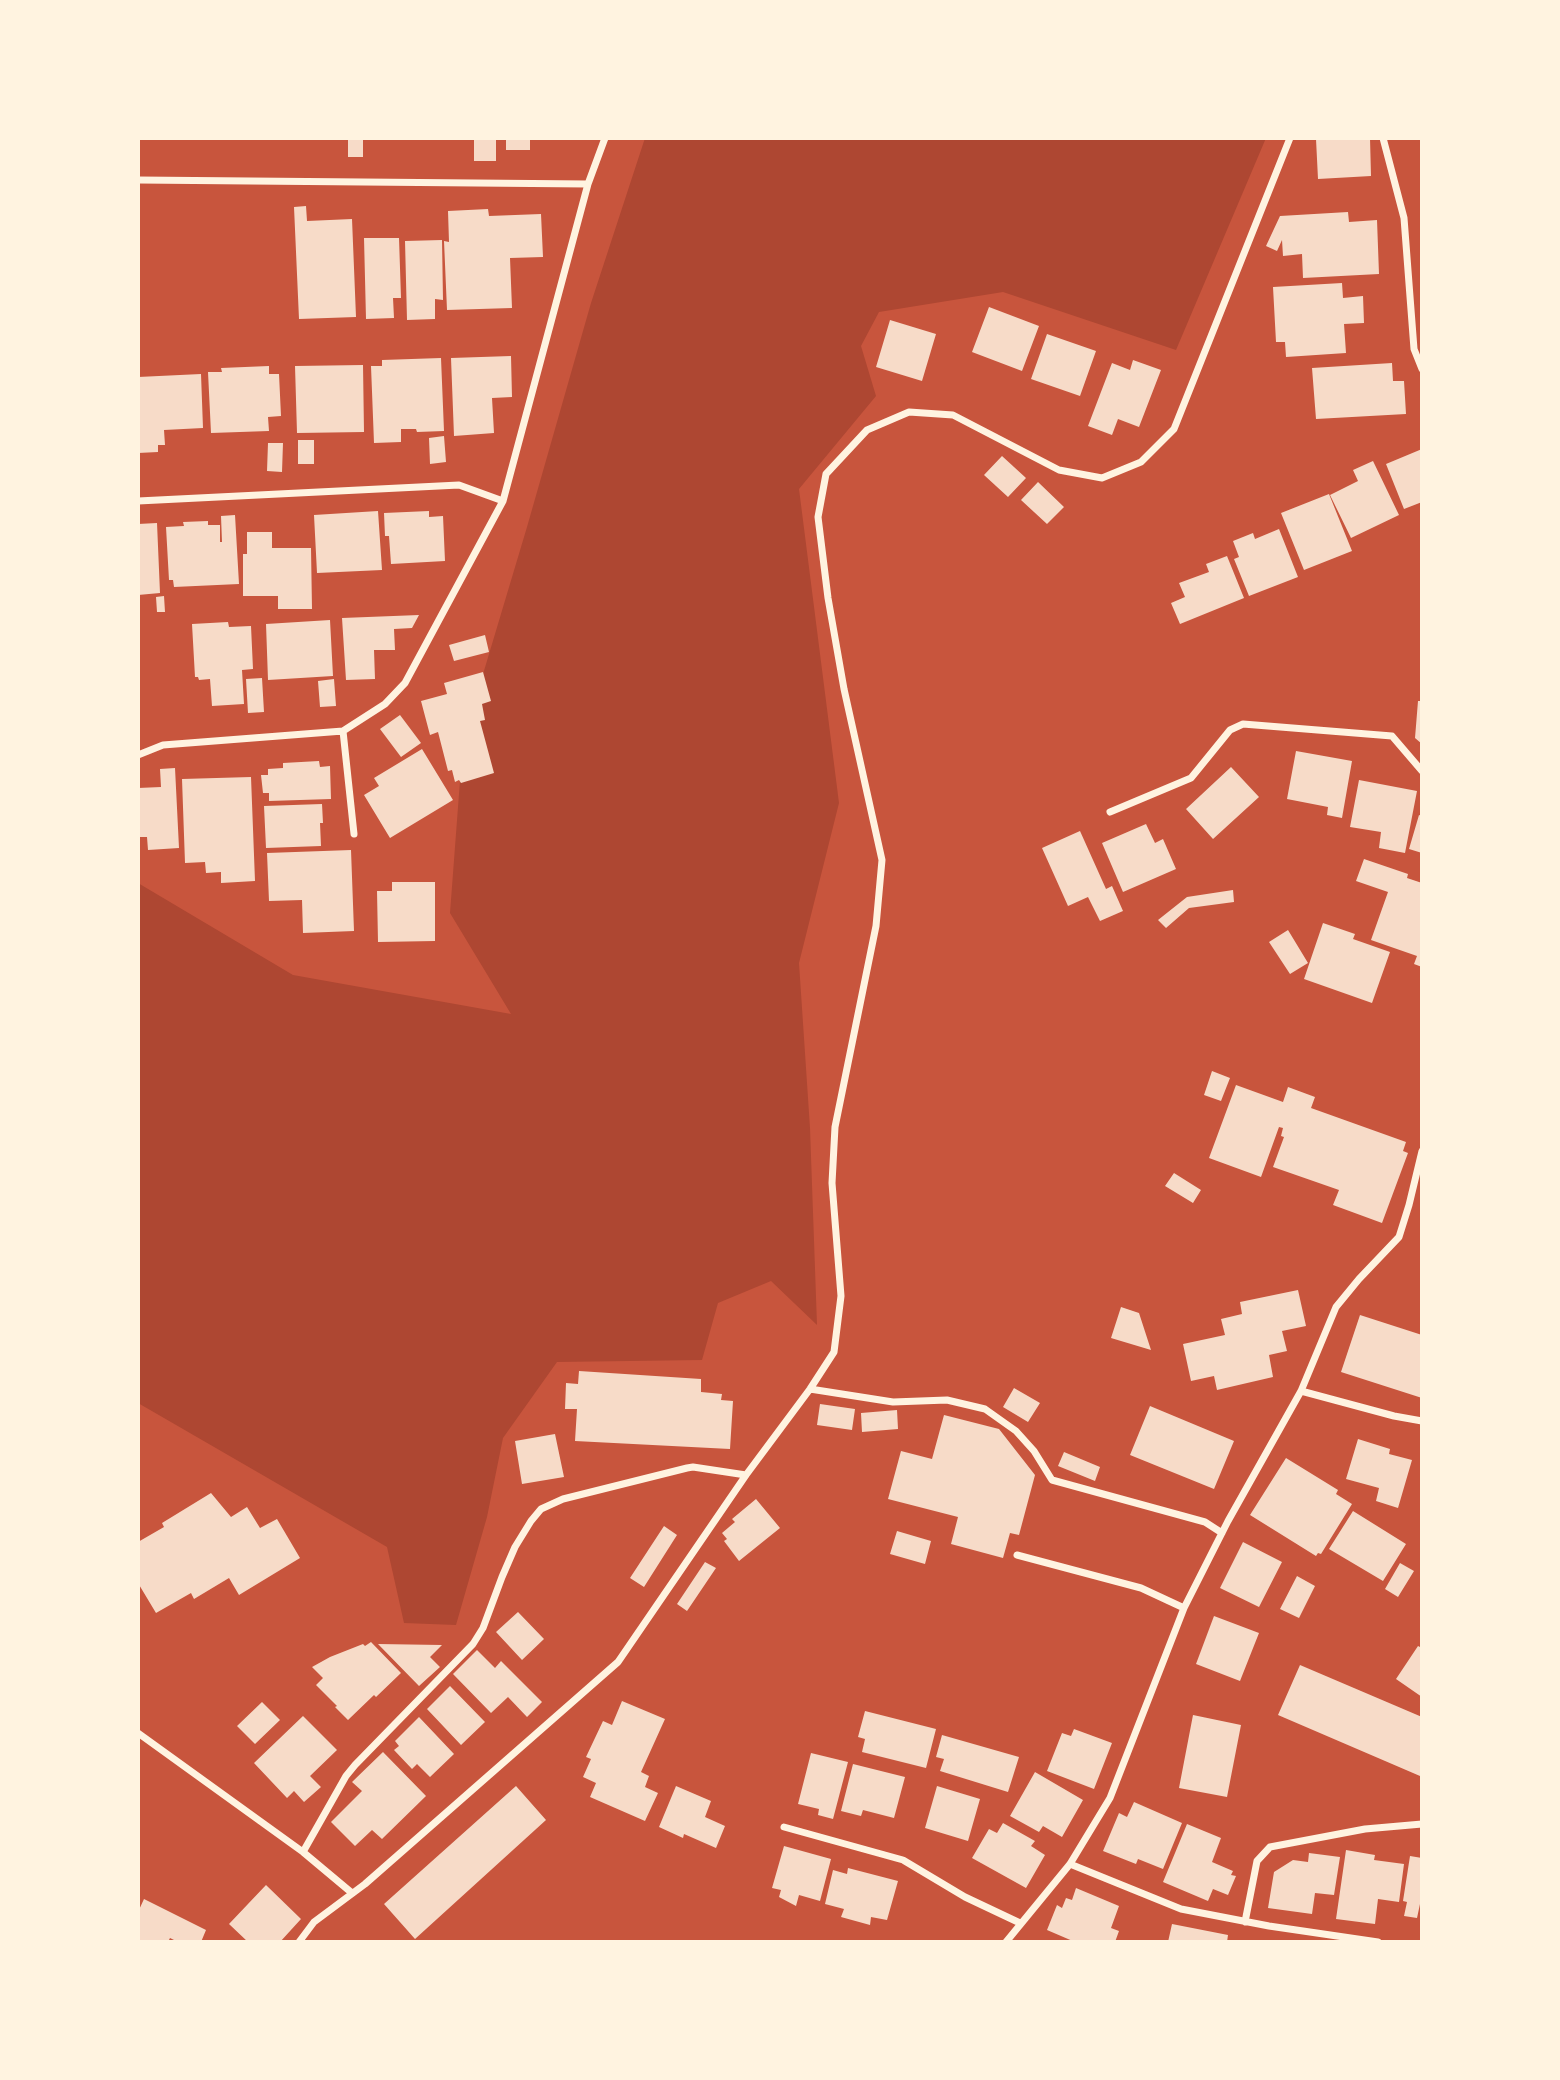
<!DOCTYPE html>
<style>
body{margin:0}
#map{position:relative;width:1560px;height:2080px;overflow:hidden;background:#c8553d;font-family:"Work Sans",sans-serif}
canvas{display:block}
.frame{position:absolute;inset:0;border:140px solid #fff3e0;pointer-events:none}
</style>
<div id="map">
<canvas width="1560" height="2080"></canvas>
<div class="frame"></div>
</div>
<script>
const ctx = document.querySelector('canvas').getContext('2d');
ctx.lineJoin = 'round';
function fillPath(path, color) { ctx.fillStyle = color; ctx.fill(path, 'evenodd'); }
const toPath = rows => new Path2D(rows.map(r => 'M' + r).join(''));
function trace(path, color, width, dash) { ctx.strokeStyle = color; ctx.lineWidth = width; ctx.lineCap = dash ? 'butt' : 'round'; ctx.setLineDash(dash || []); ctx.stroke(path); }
fillPath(toPath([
 [645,138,1266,138,1176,350,1003,292,879,312,861,346,876,396,799,489,839,803,799,963,810,1128,817,1325,771,1281,718,1303,702,1360,557,1362,503,1438,487,1517,456,1625,404,1623,387,1547,138,1403,138,883,293,975,511,1014,450,913,463,741,527,527,591,303]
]), '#ae4732');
fillPath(toPath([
 [348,138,363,138,363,157,348,157],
 [474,138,496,138,496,161,474,161],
 [506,138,530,138,530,150,506,150],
 [1328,138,1370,138,1371,176,1318,179,1316,139],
 [306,206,307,221,352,219,356,317,299,319,294,207],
 [488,209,489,216,541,214,543,257,510,258,512,308,447,310,444,241,449,242,448,211],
 [1348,212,1349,222,1377,220,1379,274,1303,278,1302,254,1283,256,1282,240,1277,251,1266,246,1280,216],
 [364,238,399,238,401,298,393,298,394,318,366,319],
 [442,240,443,300,435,299,435,319,407,320,405,241],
 [1342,283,1343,298,1363,296,1364,323,1344,324,1346,353,1286,357,1285,342,1276,342,1273,287],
 [989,307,1039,326,1022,371,972,352],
 [890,320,936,334,922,381,876,367],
 [1047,334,1096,351,1080,396,1031,379],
 [511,356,512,397,492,398,494,433,454,436,451,358],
 [441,358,444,431,417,432,416,429,401,429,401,442,374,443,371,366,382,366,382,360],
 [1133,360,1161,370,1139,427,1118,419,1112,435,1088,426,1112,363,1130,370],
 [1392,363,1393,381,1404,381,1406,414,1316,419,1312,368],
 [363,365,364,432,297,433,295,366],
 [269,366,269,374,279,374,281,416,268,417,269,431,211,433,208,372,222,372,221,368],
 [201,374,203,428,164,430,165,445,158,445,158,452,138,453,138,377],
 [444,436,446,462,430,464,429,438],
 [298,440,314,440,314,464,298,464],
 [268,443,283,443,282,472,267,471],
 [1422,449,1422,502,1404,509,1386,464],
 [1002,456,1026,478,1008,497,984,475],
 [1373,461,1399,515,1351,538,1330,495,1358,481,1353,470],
 [1038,482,1064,507,1047,524,1021,500],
 [1329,494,1352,551,1304,570,1281,513],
 [378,511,382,570,317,573,314,515],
 [429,511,429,517,443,516,445,561,391,564,389,536,385,536,384,513],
 [235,515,239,584,174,587,173,580,169,580,166,527,184,526,183,522,208,521,208,525,220,525,220,542,222,542,221,516],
 [157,523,160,593,138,595,138,524],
 [1279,529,1298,577,1249,596,1234,559,1239,557,1233,541,1253,533,1255,539],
 [247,532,272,532,272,548,311,548,312,609,278,609,278,596,243,596,243,554,247,554],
 [1227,556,1244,598,1180,624,1171,603,1185,597,1179,583,1209,572,1206,564],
 [164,596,165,612,157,612,156,597],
 [419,615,412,628,394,629,395,650,374,650,375,679,346,680,342,618],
 [330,620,333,676,268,680,266,624],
 [228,622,229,627,251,626,253,669,242,670,244,704,212,706,210,679,199,680,198,677,195,677,192,624],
 [485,635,489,652,454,661,449,645],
 [483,672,491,701,482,704,485,720,480,721,494,773,461,783,459,780,455,782,452,770,448,771,438,732,430,735,421,701,447,694,444,683],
 [262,678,264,712,248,713,246,679],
 [334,679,336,706,320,707,318,681],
 [1418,701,1422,701,1422,744,1415,738],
 [400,715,421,743,401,757,380,729],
 [422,749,453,800,390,838,364,795,379,786,374,778],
 [1296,751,1352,761,1342,818,1327,815,1328,807,1287,799],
 [319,761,320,767,330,766,331,799,269,801,269,793,263,793,261,775,268,775,268,769,283,768,283,763],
 [1231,767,1259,797,1213,839,1186,809],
 [175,768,179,848,148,850,147,837,138,837,138,788,161,787,160,769],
 [251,777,255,881,221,883,221,872,206,873,205,862,185,863,182,779],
 [1359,780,1417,791,1405,853,1379,848,1381,832,1350,827],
 [322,804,323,823,320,823,321,846,266,848,264,806],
 [1419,815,1422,816,1422,853,1409,849],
 [1146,824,1155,843,1163,839,1176,869,1123,892,1102,843],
 [1080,831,1106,889,1112,886,1123,911,1100,921,1088,897,1068,906,1042,848],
 [351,850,354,931,303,933,302,900,269,901,267,853],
 [1364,859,1408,874,1407,878,1422,883,1422,967,1414,964,1417,956,1371,940,1388,892,1356,881],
 [392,882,435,882,435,941,378,942,377,891,392,891],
 [1233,890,1234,902,1189,908,1166,928,1158,920,1187,897],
 [1323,923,1355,934,1353,939,1390,952,1372,1003,1304,979],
 [1288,930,1308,963,1290,974,1269,942],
 [1212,1071,1230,1078,1221,1101,1204,1095],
 [1236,1085,1283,1102,1288,1087,1315,1097,1311,1108,1406,1142,1403,1151,1408,1153,1382,1223,1333,1205,1339,1190,1273,1167,1284,1137,1281,1136,1283,1128,1279,1127,1261,1177,1209,1158],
 [1174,1173,1201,1190,1193,1203,1165,1186],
 [1298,1290,1306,1326,1282,1331,1287,1351,1269,1355,1273,1377,1217,1390,1214,1376,1191,1381,1183,1344,1225,1335,1221,1319,1242,1314,1240,1302],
 [1121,1307,1139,1313,1151,1350,1111,1338],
 [1360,1315,1422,1335,1422,1398,1341,1372],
 [579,1371,701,1379,701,1392,722,1394,721,1400,733,1401,730,1449,575,1441,577,1409,565,1409,566,1383,578,1384],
 [1014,1388,1040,1403,1028,1422,1003,1407],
 [820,1404,855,1409,852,1430,817,1425],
 [1150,1406,1234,1441,1214,1489,1130,1455],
 [897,1410,898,1429,862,1432,861,1413],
 [944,1415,999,1429,1035,1475,1019,1535,1010,1533,1003,1558,951,1544,958,1517,888,1499,901,1451,932,1459],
 [555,1434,564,1477,522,1484,515,1441],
 [1358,1439,1390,1449,1389,1454,1412,1460,1398,1508,1376,1501,1379,1488,1346,1479],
 [1064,1452,1100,1467,1095,1481,1058,1466],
 [1286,1458,1338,1490,1336,1494,1352,1504,1321,1554,1318,1553,1316,1556,1250,1515],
 [211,1493,231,1517,247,1507,260,1528,277,1519,300,1558,239,1595,229,1578,194,1599,191,1593,156,1613,138,1583,138,1542,164,1527,162,1523],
 [756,1499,780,1528,739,1561,724,1541,727,1539,722,1533,735,1522,732,1519],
 [1353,1511,1406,1544,1383,1581,1329,1549],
 [664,1526,677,1535,644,1587,630,1578],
 [897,1531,931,1541,925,1564,890,1554],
 [1243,1542,1282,1562,1259,1607,1220,1588],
 [705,1562,716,1568,687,1611,677,1604],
 [1400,1563,1414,1571,1398,1597,1385,1589],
 [1297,1576,1315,1586,1299,1618,1280,1609],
 [518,1612,544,1639,522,1660,496,1632],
 [1214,1616,1259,1633,1240,1681,1196,1664],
 [371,1642,401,1673,376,1697,374,1695,348,1720,335,1707,337,1706,316,1685,323,1678,312,1667,330,1657,363,1644,365,1646],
 [378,1644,442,1645,430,1657,440,1667,419,1686],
 [1418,1646,1422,1648,1422,1697,1396,1679],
 [477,1650,495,1668,501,1661,542,1702,527,1717,508,1697,491,1713,453,1674],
 [1300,1665,1422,1717,1422,1772,1420,1776,1278,1715],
 [450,1686,485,1722,461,1745,427,1709],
 [622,1701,665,1719,641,1772,649,1776,645,1787,658,1793,645,1821,590,1797,596,1783,583,1777,591,1759,586,1757,603,1721,612,1725],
 [262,1702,280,1720,255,1744,237,1726],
 [865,1711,936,1729,926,1768,862,1752,865,1739,858,1737],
 [1193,1715,1241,1725,1227,1797,1179,1788],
 [303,1716,337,1750,310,1776,321,1787,304,1802,294,1791,287,1798,254,1763],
 [419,1717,454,1754,430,1777,417,1764,412,1769,394,1750,399,1746,395,1741],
 [1074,1729,1112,1743,1094,1789,1047,1771,1062,1733,1071,1736],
 [942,1735,1019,1757,1008,1792,940,1771,944,1759,936,1757],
 [383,1752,426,1796,382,1839,372,1830,355,1846,331,1822,362,1791,352,1782],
 [811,1753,848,1762,833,1819,818,1815,819,1809,798,1804],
 [853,1764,905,1777,894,1818,863,1810,861,1816,841,1811],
 [1035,1772,1083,1800,1062,1837,1043,1826,1039,1832,1010,1816],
 [516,1786,546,1820,415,1939,384,1904],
 [676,1786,711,1801,705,1817,725,1826,716,1848,684,1834,683,1838,659,1827],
 [937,1786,980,1799,968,1841,925,1828],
 [1134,1802,1182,1823,1163,1869,1138,1859,1136,1864,1103,1851,1119,1813,1127,1817],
 [1003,1823,1035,1841,1031,1846,1045,1855,1026,1888,972,1858,989,1829,997,1833],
 [1187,1824,1221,1838,1212,1862,1233,1871,1231,1875,1236,1876,1228,1895,1213,1889,1208,1901,1163,1882],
 [784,1846,831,1859,820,1901,799,1895,796,1906,779,1897,781,1890,772,1888],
 [1346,1850,1375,1855,1374,1860,1404,1864,1399,1902,1378,1899,1375,1924,1336,1919],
 [1309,1853,1340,1857,1334,1895,1315,1893,1312,1914,1268,1908,1274,1872,1293,1860,1308,1862],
 [1410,1856,1422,1858,1422,1904,1420,1904,1417,1918,1404,1916,1407,1902,1403,1901],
 [848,1868,898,1881,887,1920,871,1917,870,1925,841,1917,844,1909,825,1904,833,1870,847,1874],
 [266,1885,301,1919,280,1942,248,1942,229,1924],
 [1076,1888,1119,1906,1111,1928,1119,1931,1115,1942,1075,1942,1047,1930,1057,1905,1062,1908,1066,1898,1072,1900],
 [144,1899,206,1930,201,1942,178,1942,170,1938,168,1942,138,1941,138,1912],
 [1172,1924,1228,1935,1227,1942,1168,1942]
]), '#f7dbc8');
trace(toPath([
 [1383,138,1404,218,1414,349,1422,369],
 [138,180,588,184],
 [138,501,459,485,503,501],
 [343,731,354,834],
 [138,755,163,745,343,731,385,704,405,683,503,501,588,184,605,138],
 [1110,812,1191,778,1230,730,1243,724,1392,736,1422,771],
 [810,1389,893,1402,947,1400,985,1409,1016,1431,1034,1451,1052,1480,1205,1522,1222,1533],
 [1301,1391,1394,1416,1422,1421],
 [1017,1555,1141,1588,1184,1608],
 [138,1733,303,1852,352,1893],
 [784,1827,903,1860,965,1897,1020,1923],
 [303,1852,346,1776,355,1765,473,1644,483,1628,502,1577,515,1547,531,1521,541,1509,563,1499,687,1468,693,1467,746,1475],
 [1070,1864,1181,1909,1269,1926,1378,1942],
 [1245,1922,1257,1861,1270,1847,1365,1829,1422,1824],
 [299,1942,314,1922,365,1884,618,1662,746,1475,810,1389,834,1352,841,1296,832,1183,835,1127,876,926,882,860,844,689,828,598,818,517,826,474,867,430,909,412,953,415,1059,470,1102,478,1141,462,1174,429,1290,138],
 [1006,1942,1070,1864,1110,1798,1184,1608,1228,1521,1301,1391,1336,1307,1359,1279,1399,1237,1409,1205,1422,1151]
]), '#fff3e0', 7);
</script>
